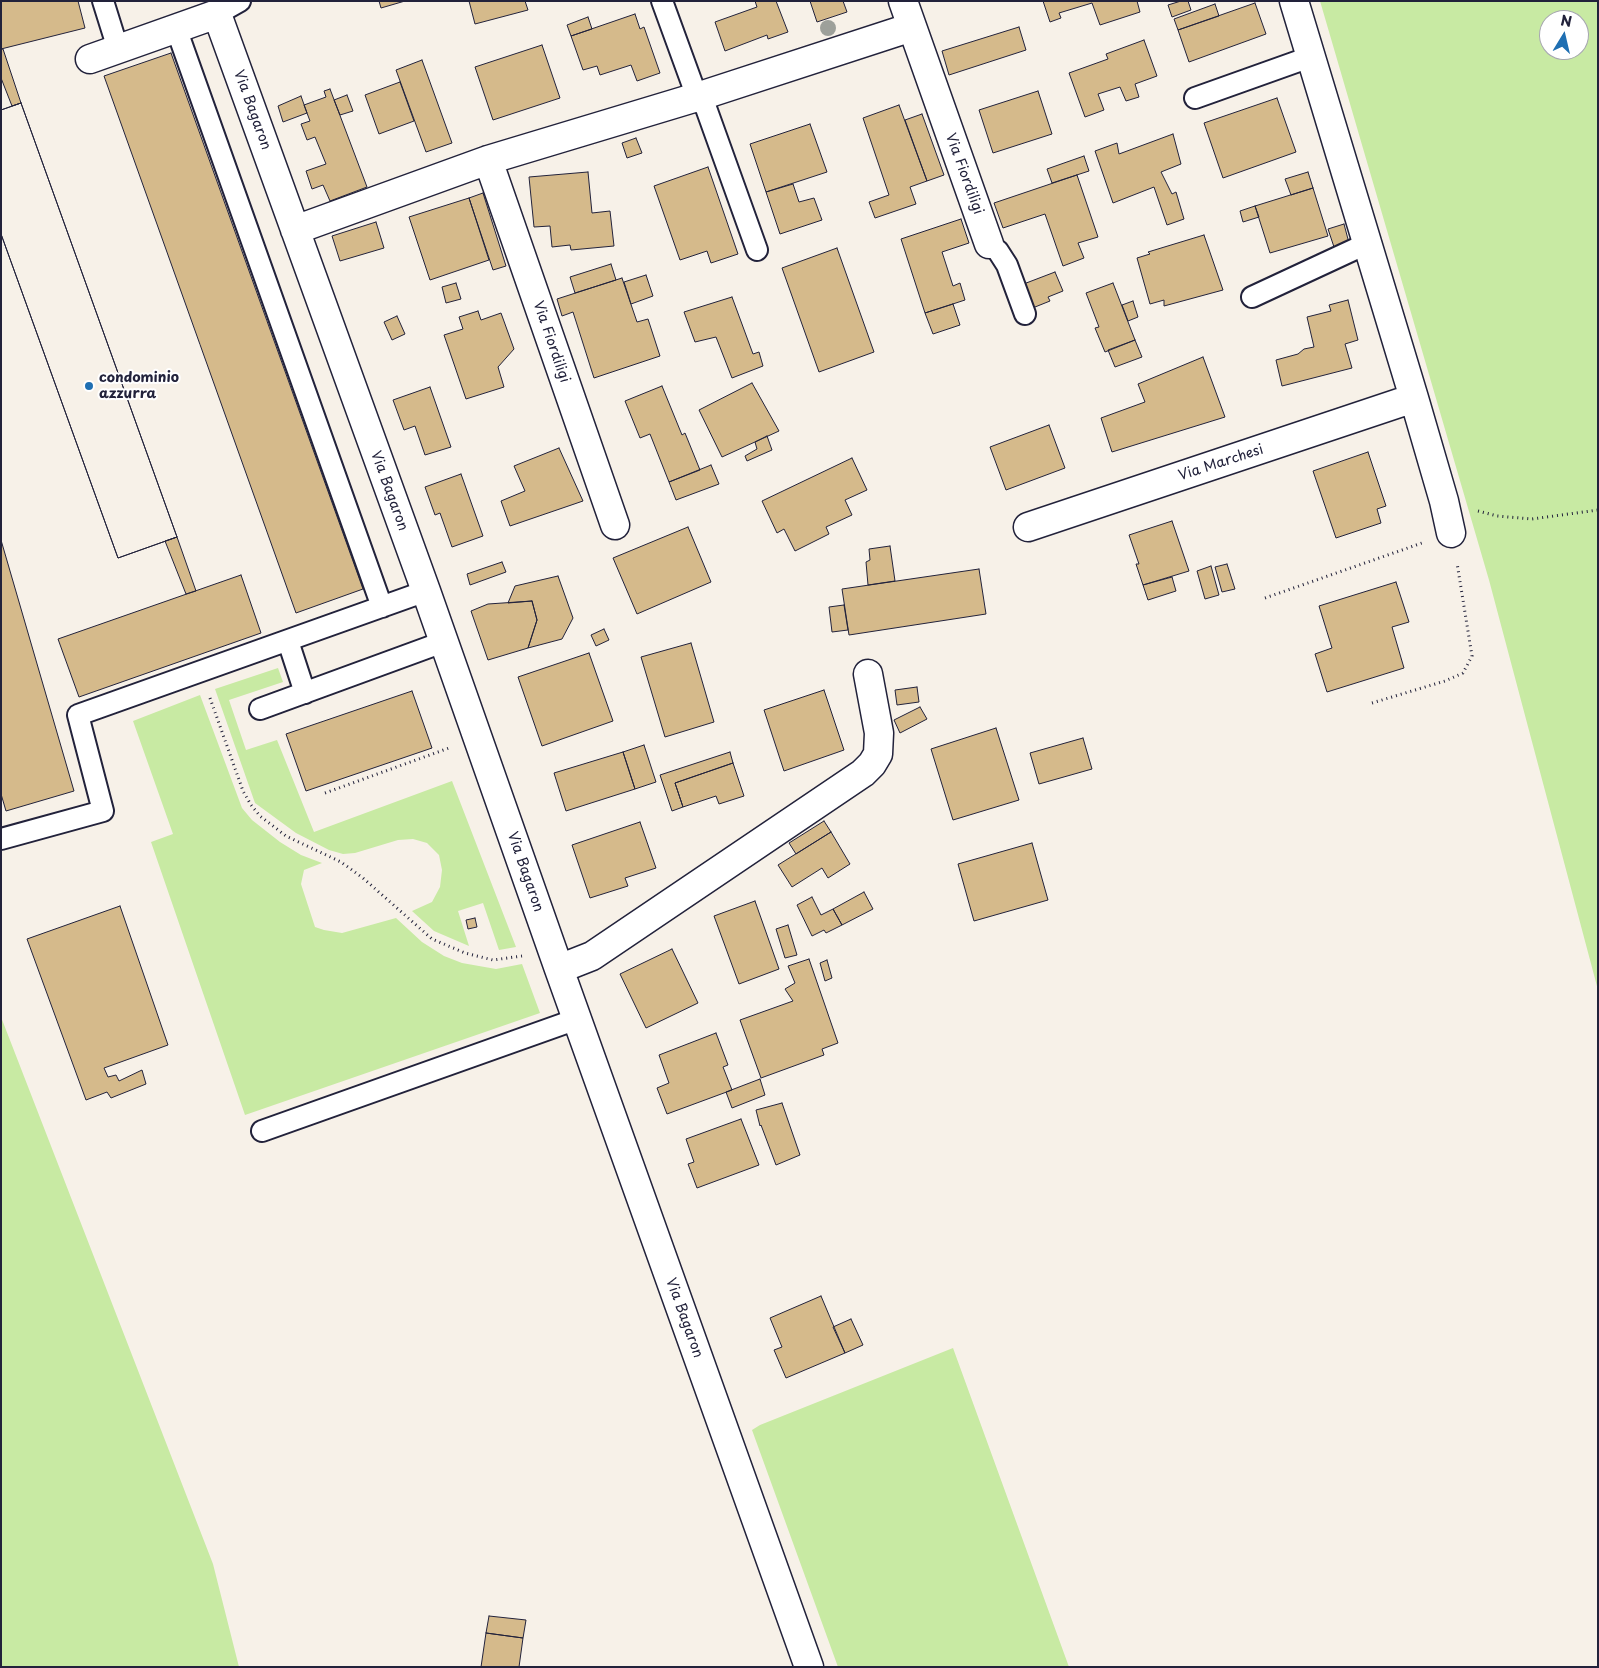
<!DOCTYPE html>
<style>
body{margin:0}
#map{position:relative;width:1599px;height:1668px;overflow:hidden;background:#f7f1e8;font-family:"Playpen Sans",sans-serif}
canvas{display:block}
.frame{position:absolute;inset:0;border:2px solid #22223b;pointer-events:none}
.north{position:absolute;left:1539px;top:10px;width:50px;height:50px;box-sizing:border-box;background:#fff;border:1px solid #a7a7b1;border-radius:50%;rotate:9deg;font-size:14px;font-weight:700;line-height:20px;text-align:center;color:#22223b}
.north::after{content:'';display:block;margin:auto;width:18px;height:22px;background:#1f6fb2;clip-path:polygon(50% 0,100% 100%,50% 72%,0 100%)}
</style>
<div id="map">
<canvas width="1599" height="1668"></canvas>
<div class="frame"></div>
<div class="north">N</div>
</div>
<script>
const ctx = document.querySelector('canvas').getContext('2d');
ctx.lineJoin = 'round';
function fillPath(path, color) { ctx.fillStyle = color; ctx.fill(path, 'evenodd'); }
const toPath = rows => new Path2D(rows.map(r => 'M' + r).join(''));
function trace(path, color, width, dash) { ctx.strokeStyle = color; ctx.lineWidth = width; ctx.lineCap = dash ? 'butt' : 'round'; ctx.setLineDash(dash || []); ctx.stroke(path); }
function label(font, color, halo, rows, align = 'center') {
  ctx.font = font + ' "Playpen Sans",sans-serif'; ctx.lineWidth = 4; ctx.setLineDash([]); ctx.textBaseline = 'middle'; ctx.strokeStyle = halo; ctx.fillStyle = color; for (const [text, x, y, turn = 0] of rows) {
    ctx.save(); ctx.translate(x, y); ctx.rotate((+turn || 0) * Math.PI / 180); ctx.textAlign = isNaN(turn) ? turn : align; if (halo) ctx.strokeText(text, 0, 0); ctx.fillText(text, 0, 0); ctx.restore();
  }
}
fillPath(toPath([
 [1320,1,1598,1,1598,990,1489,580],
 [1549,20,1579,20,1579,50,1549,50],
 [278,668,283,682,229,700,246,750,277,740,314,832,452,781,516,947,499,950,483,903,458,911,469,946,434,931,412,911,432,902,440,887,442,870,439,855,427,843,413,839,398,840,355,853,343,854,329,850,296,833,255,803,215,689],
 [200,695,242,808,252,820,280,842,301,855,322,863,304,870,301,884,315,927,324,930,342,933,396,918,422,942,444,956,462,963,496,969,522,964,540,1013,245,1115,151,842,173,834,133,721],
 [1,1017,213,1564,239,1667,1,1667],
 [953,1348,1069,1667,838,1667,752,1430,760,1425]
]), '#c8eaa3');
const building = toPath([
 [1,1,78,1,85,28,1,49,1,1],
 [379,1,405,1,381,8,379,1],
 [469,1,525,1,528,10,475,24,469,1],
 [755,1,776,1,788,32,768,39,767,35,725,51,715,22,757,7,755,1],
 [810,1,843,1,847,12,817,22,810,1],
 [1043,1,1137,1,1140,12,1100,25,1092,3,1059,13,1061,18,1050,22,1043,1],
 [1181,1,1188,1,1191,10,1172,17,1168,5,1181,1],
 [1255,3,1266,34,1189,62,1178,30,1255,3],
 [1215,4,1219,16,1178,30,1174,19,1215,4],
 [635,14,640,29,644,27,660,73,637,81,631,65,600,75,597,66,583,70,571,36,635,14],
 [588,17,592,29,571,36,567,25,588,17],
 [1019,27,1026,50,949,75,942,51,1019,27],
 [1144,40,1157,76,1135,84,1139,97,1126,101,1120,87,1098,94,1104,110,1085,117,1069,73,1108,59,1106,54,1144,40],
 [542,45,560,98,493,120,475,67,542,45],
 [1,49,3,49,21,103,12,106,1,78,1,49],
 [171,53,363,589,296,613,104,76,171,53],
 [422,60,452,143,426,152,396,70,422,60],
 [400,82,414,121,379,134,365,95,400,82],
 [330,89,367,187,330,201,323,185,312,189,306,171,326,164,315,137,307,140,301,124,310,121,304,105,326,97,324,91,330,89],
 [1038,91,1052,134,993,153,979,110,1038,91],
 [347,95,353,111,340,115,334,100,347,95],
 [301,96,307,113,283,122,278,106,301,96],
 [1277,98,1296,152,1223,178,1204,123,1277,98],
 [21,103,177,537,118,558,1,234,1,110,21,103],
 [21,103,177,537,118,558,1,234,1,110,21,103],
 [899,105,927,181,910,187,916,204,875,218,869,202,889,195,863,118,899,105],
 [922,114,944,175,927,181,905,120,922,114],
 [810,124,827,172,766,192,750,144,810,124],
 [1173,134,1181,164,1161,172,1172,194,1176,192,1184,219,1167,225,1154,187,1113,203,1095,151,1117,143,1119,154,1173,134],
 [636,138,642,153,627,158,622,143,636,138],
 [1084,156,1089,171,1052,183,1047,169,1084,156],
 [708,167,738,254,711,263,707,251,680,260,654,186,708,167],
 [588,172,592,213,610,211,614,246,571,250,570,245,552,247,550,226,534,227,529,177,588,172],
 [1308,172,1313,188,1291,195,1285,179,1308,172],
 [1077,175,1098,237,1078,243,1084,258,1063,266,1045,214,1003,228,994,203,1077,175],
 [793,184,799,202,814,198,822,220,780,234,766,192,793,184],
 [1313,188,1328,236,1270,253,1255,206,1313,188],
 [483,193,506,266,493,270,469,198,483,193],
 [469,198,489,260,430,280,409,217,469,198],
 [1255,206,1259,217,1243,222,1240,211,1255,206],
 [961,219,969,243,942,252,953,286,960,283,965,300,925,313,901,239,961,219],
 [376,222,384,248,340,261,332,236,376,222],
 [1344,224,1349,243,1334,247,1328,229,1344,224],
 [1204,235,1223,290,1164,306,1164,300,1150,304,1137,258,1150,254,1148,252,1204,235],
 [837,248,874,352,819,372,782,268,837,248],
 [611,264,616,280,575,293,570,277,611,264],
 [1055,272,1063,291,1048,297,1050,301,1030,309,1021,285,1055,272],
 [646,275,653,296,631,304,624,282,646,275],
 [622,278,637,322,648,319,660,356,594,378,573,312,562,316,557,299,622,278],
 [456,283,461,299,446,303,442,287,456,283],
 [1113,283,1135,340,1105,352,1095,328,1099,327,1086,293,1113,283],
 [732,297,753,354,759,352,763,366,732,378,716,337,695,342,684,312,732,297],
 [1348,300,1358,340,1345,344,1352,368,1282,386,1276,360,1298,354,1304,349,1314,347,1307,317,1331,311,1329,305,1348,300],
 [1133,301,1138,317,1128,321,1122,305,1133,301],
 [953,304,960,325,933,334,925,313,953,304],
 [478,311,481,320,501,313,514,349,498,367,504,387,466,399,444,335,463,329,459,317,478,311],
 [397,316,405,334,392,340,384,322,397,316],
 [1135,340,1142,357,1115,367,1108,350,1135,340],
 [1203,357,1225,417,1112,452,1101,418,1145,402,1138,384,1203,357],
 [752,383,779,431,722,457,699,410,752,383],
 [662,386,682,435,685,433,700,470,669,482,650,434,640,438,625,401,662,386],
 [430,387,451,447,425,455,415,426,404,430,393,400,430,387],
 [1049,425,1065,468,1006,490,990,447,1049,425],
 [767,436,772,450,747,461,745,456,757,449,755,442,767,436],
 [559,448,583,501,510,526,501,501,525,491,514,466,559,448],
 [1368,452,1386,506,1377,509,1381,523,1336,538,1313,471,1368,452],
 [852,458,867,490,845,500,852,515,826,527,829,534,795,551,784,529,777,533,762,501,852,458],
 [711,465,719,484,676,500,669,482,711,465],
 [461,474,483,536,452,547,440,513,435,515,425,487,461,474],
 [1172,521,1189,571,1143,585,1136,564,1139,564,1129,535,1172,521],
 [688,527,711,582,637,614,613,558,688,527],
 [177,537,196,591,186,594,165,541,177,537],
 [1,540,74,791,6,811,1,794,1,540],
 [890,546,895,581,868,585,866,562,870,560,869,549,890,546],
 [502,562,506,572,470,585,467,574,502,562],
 [1227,564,1235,589,1222,592,1215,567,1227,564],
 [1211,566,1219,595,1205,599,1197,571,1211,566],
 [979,569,986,614,849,635,842,589,979,569],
 [241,575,261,633,79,697,58,639,241,575],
 [558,576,573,618,562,639,528,648,537,620,532,601,508,603,515,586,558,576],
 [1172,577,1176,591,1148,600,1143,585,1172,577],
 [1396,582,1409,622,1392,627,1404,668,1327,692,1315,654,1332,648,1319,606,1396,582],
 [532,601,537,620,528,648,488,660,471,611,488,604,532,601],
 [844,605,848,630,832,632,829,607,844,605],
 [604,629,609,640,596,646,591,635,604,629],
 [691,643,714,722,665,737,641,657,691,643],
 [589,653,613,721,542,746,518,677,589,653],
 [917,687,919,702,897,705,895,690,917,687],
 [824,690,844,750,784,771,764,710,824,690],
 [412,691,432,748,306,791,286,734,412,691],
 [920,707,927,719,900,733,894,720,920,707],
 [996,728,1019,800,953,820,931,749,996,728],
 [1083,738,1092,769,1039,784,1030,753,1083,738],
 [644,745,656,782,635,789,623,752,644,745],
 [623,752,635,789,566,811,554,773,623,752],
 [730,752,733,763,675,783,683,807,672,811,660,775,730,752],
 [733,763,744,796,719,804,716,796,683,807,675,783,733,763],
 [824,821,831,832,796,854,789,843,824,821],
 [640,822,656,868,625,878,628,886,590,898,572,845,640,822],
 [831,832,850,864,828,878,822,868,792,887,778,865,831,832],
 [1032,843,1048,900,974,921,958,864,1032,843],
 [864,892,873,909,842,925,833,909,864,892],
 [812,897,821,915,833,909,842,925,826,933,824,930,812,936,797,905,812,897],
 [755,901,779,969,739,984,714,916,755,901],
 [120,906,168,1045,104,1068,108,1077,116,1075,119,1081,142,1070,146,1084,111,1098,107,1092,86,1100,27,939,120,906],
 [475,918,477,927,468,929,466,920,475,918],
 [788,925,797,955,785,958,776,929,788,925],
 [672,949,698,1003,646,1028,620,974,672,949],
 [809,959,838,1043,822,1049,824,1055,761,1078,740,1020,793,1001,785,989,795,983,788,966,809,959],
 [827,960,832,978,825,981,820,963,827,960],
 [716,1033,728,1065,723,1067,732,1090,667,1114,657,1088,669,1083,659,1055,716,1033],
 [760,1079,765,1095,732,1108,726,1092,760,1079],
 [782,1103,800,1155,776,1165,761,1125,760,1126,756,1110,782,1103],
 [741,1119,759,1165,697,1188,688,1164,694,1162,686,1139,741,1119],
 [821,1296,845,1353,786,1378,774,1350,782,1347,770,1318,821,1296],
 [851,1319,863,1345,845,1353,833,1327,851,1319],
 [489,1616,526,1620,523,1638,486,1633,489,1616],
 [486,1633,523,1638,519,1667,481,1667,486,1633]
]);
fillPath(building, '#d5ba8b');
trace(building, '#22223b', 1);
const lane = toPath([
 [103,1,118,49],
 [662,1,697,97,706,108,757,250],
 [217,14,240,1],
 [176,28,382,607],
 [1195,98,1310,57],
 [989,244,998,251,1007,265,1025,314],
 [1252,297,1366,244],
 [288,641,305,693],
 [260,709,443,642],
 [1,839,103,811,78,715,426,591],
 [262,1131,577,1019]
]);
const street = toPath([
 [903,1,989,244],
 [1294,1,1414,398,1444,501,1451,533],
 [90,59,217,14,426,591,559,969,809,1667],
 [488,160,615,525],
 [295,230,488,160,697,97,912,27],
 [1028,527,1414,398],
 [559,969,592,956,863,773,872,764,878,754,879,733,868,674]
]);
trace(lane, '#22223b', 24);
trace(street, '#22223b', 31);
trace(toPath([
 [1478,511,1497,516,1532,519,1598,510],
 [1265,598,1422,543],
 [210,698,243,791,251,805,260,816,286,836,341,862,363,878,432,939,465,953,493,960,522,956],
 [1372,703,1445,681,1463,673,1472,656,1457,563],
 [325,793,449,748]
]), '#22223b', 3, [1, 4]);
trace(lane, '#fff', 20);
trace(street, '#fff', 28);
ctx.fillStyle = '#9da09a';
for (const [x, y] of [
 [828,28]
]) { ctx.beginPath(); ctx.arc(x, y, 8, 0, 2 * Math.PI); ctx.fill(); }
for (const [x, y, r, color] of [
 [89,386,5,"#1f6fb2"]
]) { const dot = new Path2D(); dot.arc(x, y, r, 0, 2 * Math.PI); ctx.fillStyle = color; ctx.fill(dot); trace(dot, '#fff', 2); }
label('14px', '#22223b', '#fff', [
 ["Via Bagaron",252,110,70],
 ["Via Fiordiligi",964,174,70],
 ["Via Fiordiligi",551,342,71],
 ["Via Marchesi",1221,463,-18],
 ["Via Bagaron",389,491,70],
 ["Via Bagaron",525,872,71],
 ["Via Bagaron",684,1318,70]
]);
label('bold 14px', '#22223b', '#fff', [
 ["condominio",99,378],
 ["azzurra",99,394]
], 'left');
</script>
